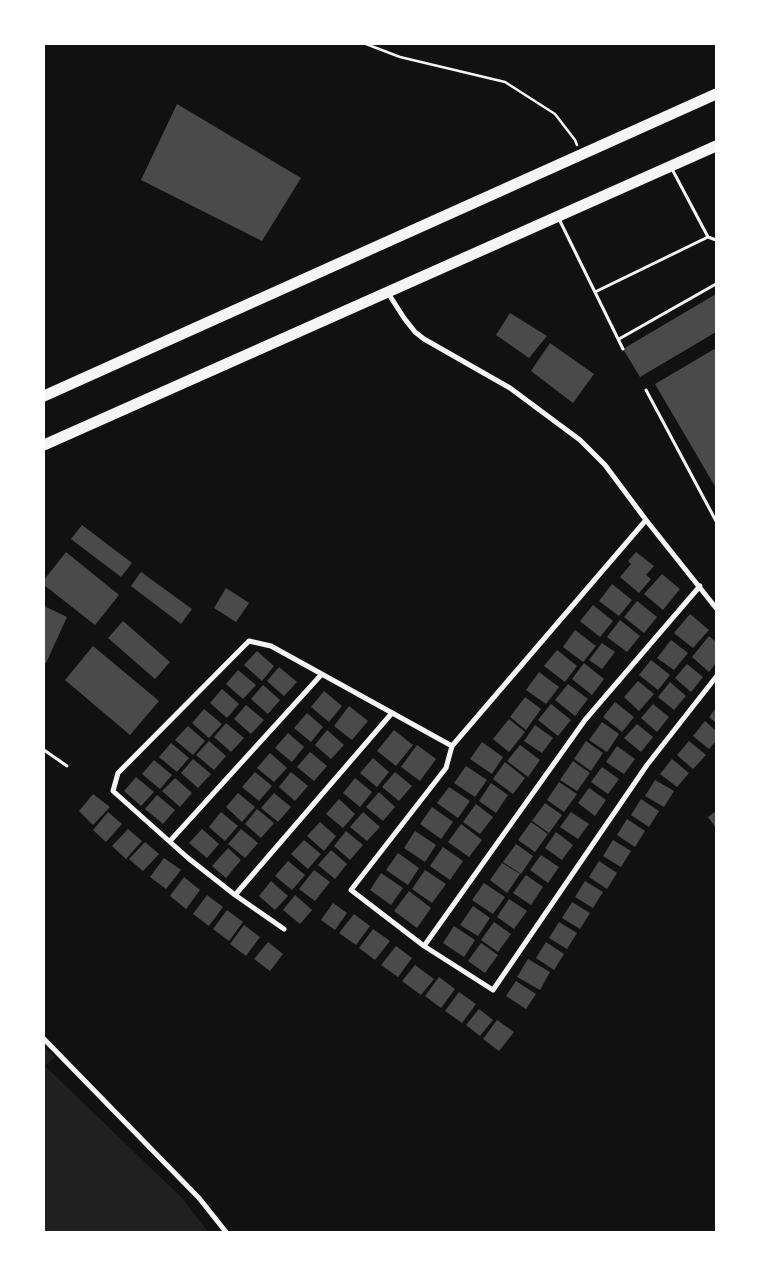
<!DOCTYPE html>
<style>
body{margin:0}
#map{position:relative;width:760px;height:1276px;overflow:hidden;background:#111;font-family:Merriweather,serif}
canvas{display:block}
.frame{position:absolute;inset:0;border:45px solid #fff;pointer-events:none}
</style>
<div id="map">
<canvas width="760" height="1276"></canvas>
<div class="frame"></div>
</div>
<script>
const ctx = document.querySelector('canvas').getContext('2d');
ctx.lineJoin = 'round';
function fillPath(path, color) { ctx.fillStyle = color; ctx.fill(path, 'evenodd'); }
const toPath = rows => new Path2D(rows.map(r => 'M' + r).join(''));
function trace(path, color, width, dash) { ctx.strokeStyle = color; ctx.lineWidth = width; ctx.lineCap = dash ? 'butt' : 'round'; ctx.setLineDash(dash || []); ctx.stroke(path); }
fillPath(toPath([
 [44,1046,55,1057,45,1066,183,1199,208,1232,44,1232]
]), '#202020');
fillPath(toPath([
 [177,104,301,178,262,241,141,180],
 [716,294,716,332,640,377,623,349],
 [510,313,547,336,529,358,496,335],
 [550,343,594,374,573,403,531,371],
 [716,348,716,488,655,384],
 [82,525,132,563,121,577,71,539],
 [66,552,119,595,95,625,44,585,44,580],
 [636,552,654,566,646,575,651,579,639,593,620,577,631,564,628,561],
 [141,572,192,609,181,624,131,586],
 [662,574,680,589,663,610,644,594],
 [612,584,632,600,619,616,599,601],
 [226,588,249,603,236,622,214,608],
 [637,601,657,617,644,633,624,617],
 [593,605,613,621,600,637,580,621],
 [44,606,67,617,46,663,44,662],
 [690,614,709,630,693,648,674,633],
 [620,620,640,636,627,652,607,637],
 [123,621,170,662,155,679,108,638],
 [575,630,596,646,583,662,563,647],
 [709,636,716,642,716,663,709,672,692,657],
 [671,640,688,653,674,670,657,658],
 [602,643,615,652,602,669,589,660],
 [93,646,159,701,130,735,65,680],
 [557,650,577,666,565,682,544,666],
 [257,651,274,666,262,681,244,665],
 [651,660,670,675,658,690,639,675],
 [584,663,604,679,592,695,572,679],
 [687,664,703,677,691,692,675,678],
 [279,667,297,682,284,696,267,681],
 [238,670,256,685,243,699,226,684],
 [539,672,559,687,546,704,526,690],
 [638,681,654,694,639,711,624,697],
 [670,682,686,696,674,710,658,697],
 [568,684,588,699,575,716,555,700],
 [263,685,280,700,268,714,251,699],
 [222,689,239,704,227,718,210,703],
 [324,691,342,706,329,722,311,707],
 [525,697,541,709,526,730,510,717],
 [615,702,634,717,622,732,603,717],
 [551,704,571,720,558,736,538,720],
 [653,704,669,717,657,732,641,718],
 [246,705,264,720,251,734,234,719],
 [349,706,368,721,352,740,334,726],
 [716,708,716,723,709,717],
 [204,709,222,724,209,738,192,723],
 [307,713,323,727,311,742,294,728],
 [509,719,525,732,509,752,493,739],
 [705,721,716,731,716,741,709,749,693,736],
 [602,722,619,734,607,752,589,740],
 [226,723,244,738,231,752,214,737],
 [637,724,653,737,641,752,624,738],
 [535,725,553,738,542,753,524,741],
 [188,726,205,741,193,755,175,740],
 [327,730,344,745,331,759,315,745],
 [394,730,413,745,396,766,377,751],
 [288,733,304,747,292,762,275,748],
 [209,741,226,756,214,770,196,755],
 [586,741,603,753,591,771,574,759],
 [689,741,706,755,693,769,677,755],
 [482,742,503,757,492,774,470,759],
 [171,743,189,758,177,772,159,757],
 [417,745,436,759,420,781,401,767],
 [520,745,540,760,528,777,507,761],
 [617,746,635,759,624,774,606,762],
 [310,752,327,766,314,781,297,767],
 [270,753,287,768,274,782,257,768],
 [373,758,389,772,377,787,360,773],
 [193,759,211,774,198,788,181,773],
 [672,759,689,773,677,787,660,774],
 [154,760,172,775,160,789,142,774],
 [573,761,590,773,577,791,560,780],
 [505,762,525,778,513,794,493,779],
 [466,766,487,780,475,797,454,783],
 [602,767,619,779,608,794,591,782],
 [255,772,272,786,259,801,242,787],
 [291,772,308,786,295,801,279,787],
 [395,772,412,786,399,801,382,787],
 [136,777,154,792,141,806,124,791],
 [175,778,192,793,180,807,162,791],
 [355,778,372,792,360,807,343,793],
 [655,780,674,791,664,807,645,796],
 [559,782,577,794,564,812,547,800],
 [491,783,508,795,496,813,479,801],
 [449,787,470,801,458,818,437,803],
 [589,788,606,800,595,816,578,803],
 [379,792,395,807,383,821,366,807],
 [238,793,255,807,242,822,226,807],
 [274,793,291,807,278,822,261,808],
 [93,794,110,807,93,825,79,811],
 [157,795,175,810,163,824,145,809],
 [339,799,355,814,343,828,326,814],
 [641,799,659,811,649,827,631,815],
 [545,803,562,815,549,833,532,821],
 [476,804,493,817,480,834,463,822],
 [432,807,453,822,441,839,420,824],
 [257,809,274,823,261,838,245,824],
 [716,811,716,828,708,817],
 [108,812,122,824,106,842,93,830],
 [221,812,238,826,225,841,209,827],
 [363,812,380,827,367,841,350,827],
 [571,812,589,824,578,839,560,827],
 [627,819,645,831,635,847,617,835],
 [320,822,336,836,324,851,307,836],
 [531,822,548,834,535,852,518,840],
 [461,824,482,840,469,857,448,842],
 [128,829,142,841,126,859,112,846],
 [202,829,219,844,207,858,189,843],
 [241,829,258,843,245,858,228,844],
 [346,831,363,845,350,860,334,846],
 [415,831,436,845,425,862,404,848],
 [556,832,573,845,562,860,545,848],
 [304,840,321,854,308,869,291,854],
 [613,840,631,851,621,867,603,856],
 [145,842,159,854,143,871,129,859],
 [516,844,533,856,521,874,503,862],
 [443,847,463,861,450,880,430,866],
 [228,848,241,860,226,878,212,866],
 [331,850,347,864,335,879,318,865],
 [398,853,419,868,408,885,386,870],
 [541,855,559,867,548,883,530,870],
 [164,858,181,870,166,889,150,877],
 [288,861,305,875,292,890,275,876],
 [599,861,617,873,607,889,589,877],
 [502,863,520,874,507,893,490,880],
 [314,870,330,882,315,901,299,889],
 [425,870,446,884,432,903,412,889],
 [381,873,403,888,391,905,370,890],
 [526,875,543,887,531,905,513,893],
 [184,877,200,890,186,909,170,896],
 [271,881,288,896,275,910,259,896],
 [585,881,603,892,593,908,575,897],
 [484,883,505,897,493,914,472,900],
 [409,891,431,908,417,928,394,911],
 [207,895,223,907,209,926,193,914],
 [295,895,312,910,300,924,283,910],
 [509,899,527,911,514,929,497,917],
 [572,902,590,913,580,929,562,918],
 [333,903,347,913,335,930,321,920],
 [473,906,490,918,478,936,460,925],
 [227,910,243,922,229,941,213,929],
 [354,914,370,926,356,945,339,933],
 [494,922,511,934,498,952,481,940],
 [559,922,577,933,567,949,549,938],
 [244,925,260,937,246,956,230,944],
 [454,926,475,940,464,957,443,943],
 [373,929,390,941,375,960,359,948],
 [268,942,283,954,270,971,254,959],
 [546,942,564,954,554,970,536,958],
 [481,943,498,955,485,973,468,961],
 [396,946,412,958,398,977,381,965],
 [528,959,550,972,540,990,517,977],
 [415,965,434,979,421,995,402,981],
 [439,977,455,989,441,1008,425,996],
 [516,981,536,994,526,1009,506,996],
 [459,992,476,1004,462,1023,445,1011],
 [479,1009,493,1020,480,1036,466,1025],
 [497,1020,514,1032,499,1051,483,1039]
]), '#4a4a4a');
trace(toPath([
 [366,44,400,57,505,82,555,114,575,140,577,145]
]), '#f5f5f5', 2.5);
trace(toPath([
 [672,169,708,237,716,240],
 [559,219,623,349],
 [595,292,708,237],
 [619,339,716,284],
 [646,390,716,521],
 [44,750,67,766]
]), '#f5f5f5', 3);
trace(toPath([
 [388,293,404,318,415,332,424,339,510,388,580,440,605,465,646,520,716,608],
 [646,520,452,746,446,768,351,890,424,946,493,990,647,765,716,677],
 [170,841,321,675],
 [235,895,392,713],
 [284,929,235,895,188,858,113,791,118,773,249,641,271,646,452,746],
 [424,946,585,720,700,586],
 [44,1039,199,1198,226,1232]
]), '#f5f5f5', 5);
trace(toPath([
 [44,396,716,94],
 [44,445,716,146]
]), '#f5f5f5', 11);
</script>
